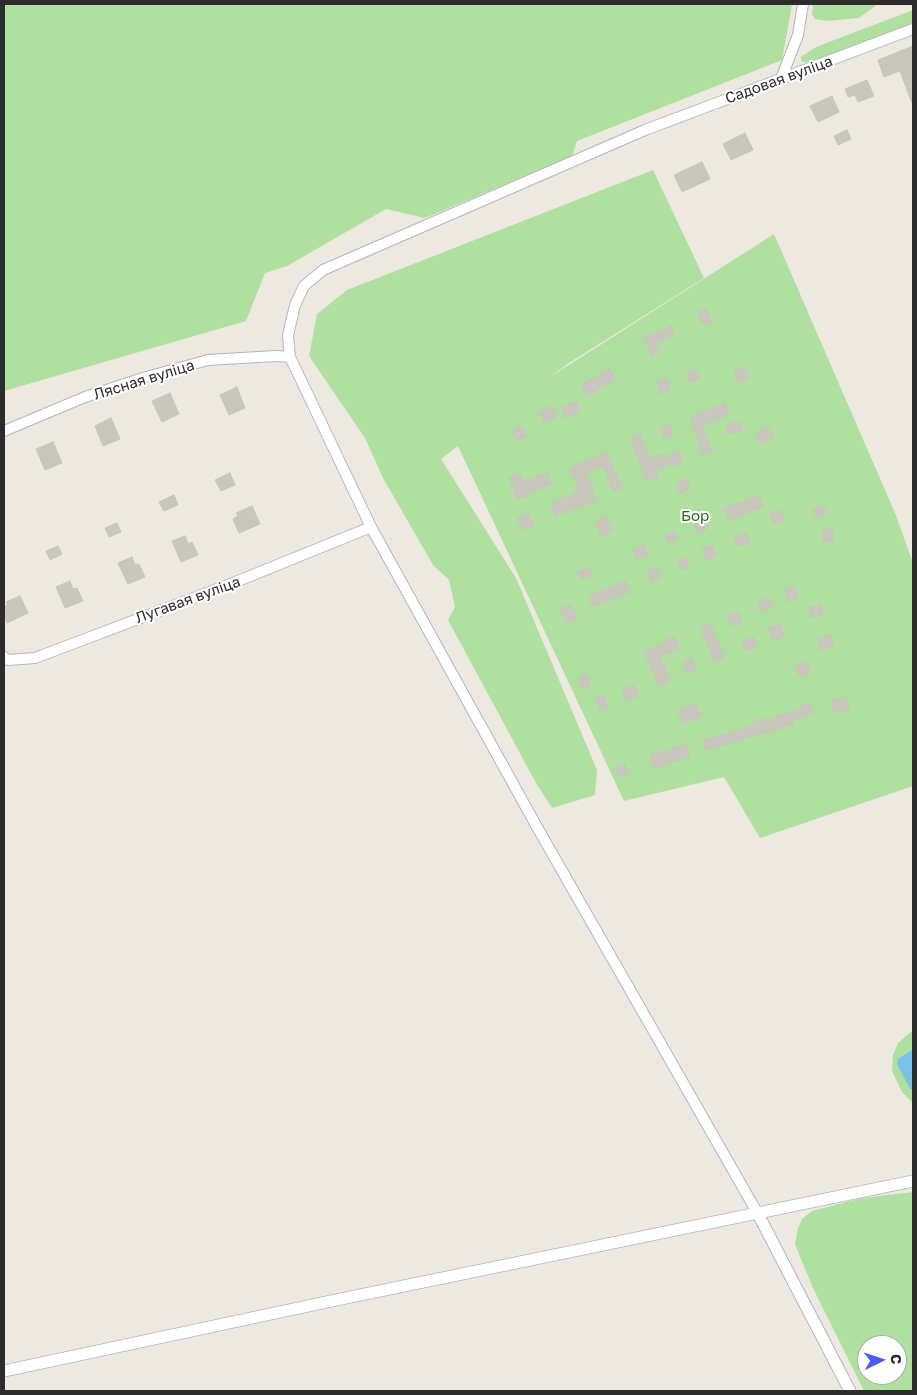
<!DOCTYPE html>
<meta charset="utf-8">
<style>
body{margin:0}
#map{position:relative;width:917px;height:1395px;overflow:hidden;background:#ede8e0;font-family:"Golos Text",sans-serif}
canvas{display:block}
.frame{position:absolute;inset:0;border:5px solid #2c2c2c;pointer-events:none}
.north{position:absolute;left:857px;top:1335px;width:50px;height:50px;box-sizing:border-box;background:#fff;border:1px solid #ababab;border-radius:50%;rotate:86deg;font-size:14px;font-weight:700;line-height:20px;text-align:center;color:#2c2c2c}
.north::after{content:'';display:block;margin:auto;width:18px;height:22px;background:#495bf1;clip-path:polygon(50% 0,100% 100%,50% 72%,0 100%)}
</style>
<div id="map">
<canvas width="917" height="1395"></canvas>
<div class="frame"></div>
<div class="north">С</div>
</div>
<script>
const ctx = document.querySelector('canvas').getContext('2d');
ctx.lineJoin = 'round';
function fillPath(path, color) { ctx.fillStyle = color; ctx.fill(path, 'evenodd'); }
const toPath = rows => new Path2D(rows.map(r => 'M' + r).join(''));
function trace(path, color, width, dash) { ctx.strokeStyle = color; ctx.lineWidth = width; ctx.lineCap = dash ? 'butt' : 'round'; ctx.setLineDash(dash || []); ctx.stroke(path); }
function label(font, color, halo, rows, align = 'center') {
  ctx.font = font + ' "Golos Text",sans-serif'; ctx.lineWidth = 4; ctx.setLineDash([]); ctx.textBaseline = 'middle'; ctx.strokeStyle = halo; ctx.fillStyle = color; for (const [text, x, y, turn = 0] of rows) {
    ctx.save(); ctx.translate(x, y); ctx.rotate((+turn || 0) * Math.PI / 180); ctx.textAlign = isNaN(turn) ? turn : align; if (halo) ctx.strokeText(text, 0, 0); ctx.fillText(text, 0, 0); ctx.restore();
  }
}
fillPath(toPath([
 [4,4,792,4,782,60,577,141,572,156,425,218,386,209,287,266,265,273,246,321,4,391],
 [813,4,876,4,874,7,859,18,828,21,815,19,812,14],
 [913,10,913,24,811,62,802,62,801,59,801,57,816,47],
 [653,170,704,278,569,363,550,377,774,234,895,513,913,563,913,786,760,838,724,777,624,801,458,446,441,459,516,578,597,770,595,795,552,808,536,783,448,620,455,607,449,580,433,565,383,478,365,438,309,356,317,314,347,290],
 [913,1030,913,1049,899,1059,910,1089,913,1090,913,1103,902,1092,892,1071,893,1055,898,1043],
 [913,1192,913,1391,864,1391,813,1288,801,1259,795,1244,798,1228,802,1219,812,1211,862,1198],
 [867,1345,897,1345,897,1375,867,1375]
]), '#b0e09f');
fillPath(toPath([
 [913,1049,913,1090,910,1089,897,1064,898,1059]
]), '#79c2e9');
const building = toPath([
 [913,46,913,103,912,103,900,71,884,77,878,60,913,46],
 [867,80,874,96,858,102,855,95,848,97,845,89,867,80],
 [832,96,839,112,818,122,810,106,832,96],
 [847,130,851,139,838,145,834,136,847,130],
 [745,133,753,150,731,160,723,144,745,133],
 [702,162,710,179,682,192,674,175,702,162],
 [706,308,712,321,703,325,697,313,706,308],
 [671,326,675,335,656,343,660,352,651,356,644,336,653,333,653,335,671,326],
 [744,367,749,379,739,382,734,370,744,367],
 [609,368,615,380,595,390,596,392,587,396,581,384,600,376,599,373,609,368],
 [697,370,700,378,690,383,686,374,697,370],
 [666,378,671,390,661,394,656,382,666,378],
 [237,387,245,408,229,415,220,395,237,387],
 [170,393,179,414,162,422,152,401,170,393],
 [576,402,580,412,565,418,561,407,576,402],
 [725,403,729,414,702,426,712,451,702,455,690,417,725,403],
 [552,406,557,417,544,423,539,412,552,406],
 [111,418,120,439,103,446,95,426,111,418],
 [740,421,743,430,729,435,726,426,740,421],
 [669,424,674,434,664,438,660,428,669,424],
 [520,426,527,436,517,441,511,431,520,426],
 [769,427,774,438,760,444,756,432,769,427],
 [640,434,649,459,663,454,664,457,679,451,683,462,674,466,673,463,656,470,658,476,646,480,631,438,640,434],
 [53,442,62,463,45,470,36,449,53,442],
 [607,452,622,489,613,492,603,465,586,472,596,501,555,516,551,503,575,494,574,490,578,489,570,468,607,452],
 [230,473,235,485,221,491,215,480,230,473],
 [520,473,523,481,547,473,551,484,527,493,528,496,517,500,509,478,520,473],
 [687,479,690,488,680,493,676,484,687,479],
 [174,495,178,505,164,511,159,502,174,495],
 [759,496,763,507,728,520,724,508,759,496],
 [823,505,827,512,816,518,812,510,823,505],
 [252,506,260,524,239,533,233,519,238,516,236,513,252,506],
 [780,510,784,521,773,524,770,514,780,510],
 [528,513,534,525,523,531,517,519,528,513],
 [607,516,613,531,601,536,595,521,607,516],
 [703,520,707,529,697,533,694,523,703,520],
 [117,523,121,532,109,537,105,528,117,523],
 [832,529,834,541,824,542,822,530,832,529],
 [674,531,677,540,668,543,665,535,674,531],
 [746,533,750,542,737,547,733,538,746,533],
 [185,536,188,544,192,542,198,555,181,562,172,541,185,536],
 [644,545,648,555,636,559,633,549,644,545],
 [713,545,716,556,706,560,702,549,713,545],
 [58,546,62,554,50,560,46,551,58,546],
 [132,557,135,565,139,564,145,577,128,584,118,563,132,557],
 [685,557,689,567,681,570,677,560,685,557],
 [589,567,592,575,581,580,577,572,589,567],
 [657,567,661,578,651,583,647,572,657,567],
 [70,581,73,589,77,588,83,601,65,608,56,587,70,581],
 [625,581,629,592,593,607,589,596,625,581],
 [793,586,798,599,788,602,784,590,793,586],
 [20,596,28,613,7,623,4,615,4,607,8,605,6,602,20,596],
 [768,597,772,607,761,612,757,602,768,597],
 [570,604,577,618,567,623,560,609,570,604],
 [821,605,823,615,811,618,809,608,821,605],
 [739,611,743,621,732,626,727,616,739,611],
 [710,623,725,658,715,662,700,627,710,623],
 [780,624,785,636,773,641,768,628,780,624],
 [831,635,833,647,820,650,818,638,831,635],
 [753,636,757,646,745,651,741,642,753,636],
 [675,637,679,648,660,656,670,681,659,686,644,651,666,643,665,641,675,637],
 [692,659,696,670,687,674,682,663,692,659],
 [807,661,810,674,799,676,796,664,807,661],
 [587,674,591,686,582,689,578,677,587,674],
 [633,684,638,696,626,700,622,689,633,684],
 [604,696,609,707,600,711,595,699,604,696],
 [847,697,850,709,834,713,831,701,847,697],
 [696,703,701,716,683,724,678,711,696,703],
 [810,703,813,713,792,720,794,724,706,750,703,740,754,726,753,723,765,719,766,720,800,709,799,707,810,703],
 [685,744,690,756,655,768,650,755,663,751,663,752,685,744],
 [625,764,628,774,619,777,616,767,625,764]
]);
fillPath(building, '#c9c6be');
trace(building, '#c9c4b9', 1);
const minor = toPath([
 [781,79,798,35,803,4],
 [4,431,85,397,143,378,208,360,276,356,290,357],
 [4,657,8,660,35,658,233,583,371,527],
 [758,1214,537,827,371,527,290,357,288,335,295,305,304,286,323,270,645,130,913,29]
]);
const tertiary = toPath([
 [758,1214,850,1391],
 [4,1371,336,1300,913,1181]
]);
trace(minor, '#b3b5bf', 12);
trace(tertiary, '#b3b5bf', 13);
trace(minor, '#fff', 10);
trace(tertiary, '#fff', 11);
label('15px', '#2c2c2c', '#fff', [
 ["Садовая вуліца",779,80,-20],
 ["Лясная вуліца",144,380,-17],
 ["Лугавая вуліца",188,600,-20]
]);
label('15px', '#28671f', '#fff', [
 ["Бор",695,516]
]);
</script>
